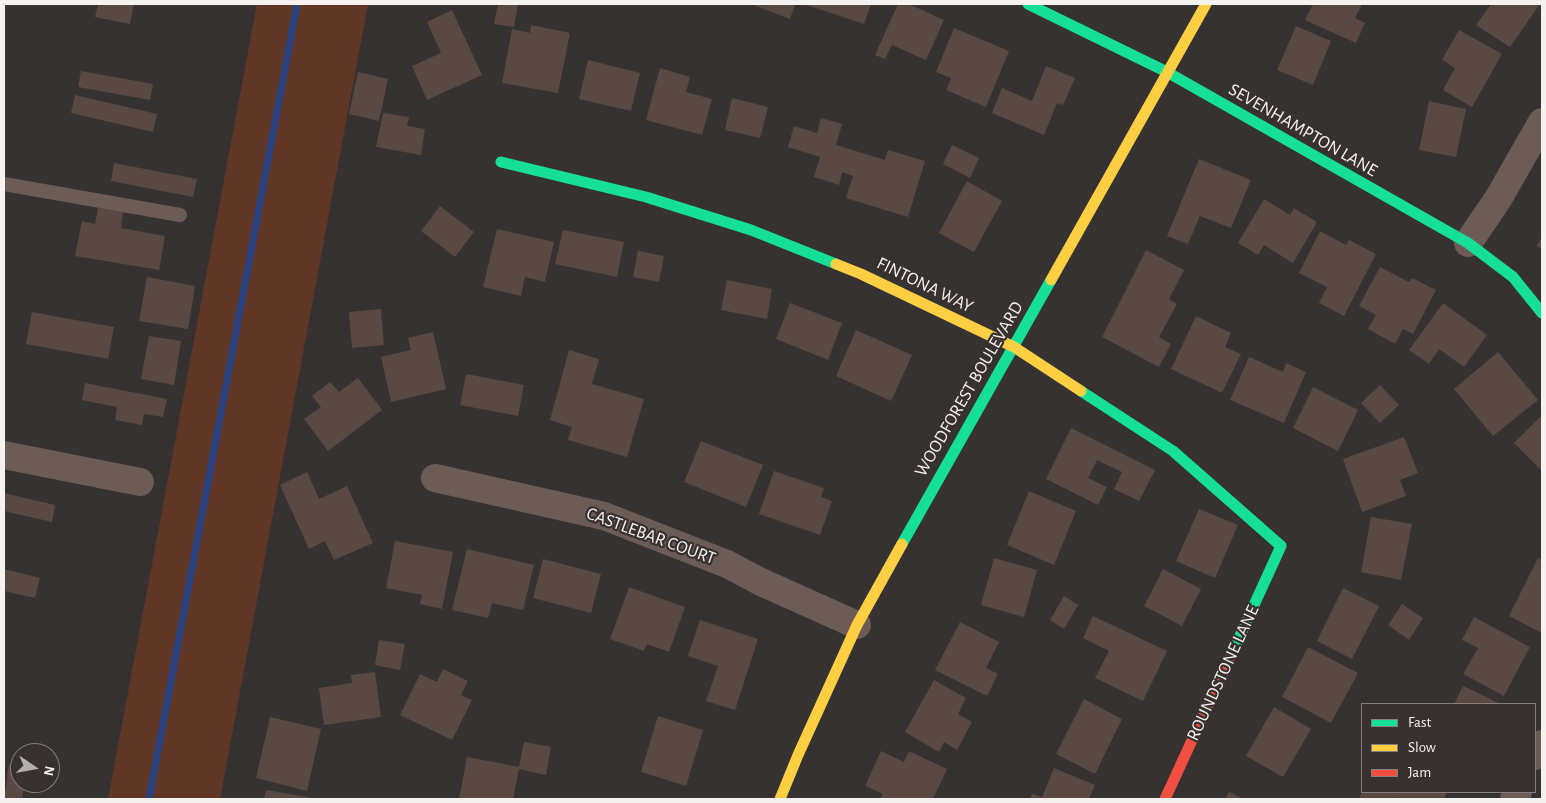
<!DOCTYPE html>
<style>
body{margin:0}
#map{position:relative;width:1546px;height:803px;overflow:hidden;background:#363231;font-family:"Alegreya Sans",sans-serif}
canvas{display:block}
.frame{position:absolute;inset:0;border:5px solid #f6f2f0;pointer-events:none}
.legend{position:absolute;left:1361px;top:703px;width:175px;height:90px;box-sizing:border-box;background:#38312f;border:1px solid #847e7c;margin:0;padding:6px 9px;list-style:none;font-size:15px;color:#f6f2f0}
.legend li{display:flex;align-items:center;gap:10px;height:25px}
.legend b{width:25px;border:1px solid #847e7c}
.north{position:absolute;left:10px;top:743px;width:50px;height:50px;box-sizing:border-box;background:#38312f;border:1px solid #847e7c;border-radius:50%;rotate:102deg;font-size:14px;font-weight:700;line-height:20px;text-align:center;color:#f6f2f0}
.north::after{content:'';display:block;margin:auto;width:18px;height:22px;background:#b3afad;clip-path:polygon(50% 0,100% 100%,50% 72%,0 100%)}
</style>
<div id="map">
<canvas width="1546" height="803"></canvas>
<div class="frame"></div>
<ul class="legend">
<li><b style="height:6px;background:#16e098"></b>Fast</li>
<li><b style="height:6px;background:#ffcf43"></b>Slow</li>
<li><b style="height:6px;background:#f24e42"></b>Jam</li>
</ul>
<div class="north">N</div>
</div>
<script>
const ctx = document.querySelector('canvas').getContext('2d');
ctx.lineJoin = 'round';
function fillPath(path, color) { ctx.fillStyle = color; ctx.fill(path, 'evenodd'); }
const toPath = rows => new Path2D(rows.map(r => 'M' + r).join(''));
function trace(path, color, width, dash) { ctx.strokeStyle = color; ctx.lineWidth = width; ctx.lineCap = dash ? 'butt' : 'round'; ctx.setLineDash(dash || []); ctx.stroke(path); }
function label(font, color, halo, rows, align = 'center') {
  ctx.font = font + ' "Alegreya Sans",sans-serif'; ctx.lineWidth = 4.5; ctx.setLineDash([]); ctx.textBaseline = 'middle'; ctx.strokeStyle = halo; ctx.fillStyle = color; for (const [text, x, y, turn = 0] of rows) {
    ctx.save(); ctx.translate(x, y); ctx.rotate((+turn || 0) * Math.PI / 180); ctx.textAlign = isNaN(turn) ? turn : align; if (halo) ctx.strokeText(text, 0, 0); ctx.fillText(text, 0, 0); ctx.restore();
  }
}
fillPath(toPath([
 [257,4,368,4,220,799,108,799]
]), '#603626');
trace(toPath([
 [149,799,297,4]
]), '#2a4280', 7);
fillPath(toPath([
 [98,4,134,4,130,24,95,17],
 [498,4,518,4,514,27,494,24],
 [751,4,795,4,790,19],
 [804,4,871,4,864,24],
 [898,4,909,4,944,20,926,60,892,45,885,59,875,55],
 [1313,4,1362,4,1355,18,1365,23,1356,43,1305,20],
 [1491,4,1540,4,1510,47,1476,25],
 [452,10,482,75,427,100,412,66,441,53,427,22],
 [531,25,570,33,558,93,502,83,512,29,530,33],
 [1296,26,1331,41,1313,85,1277,70],
 [954,28,1009,51,986,107,946,90,951,78,936,72],
 [1459,30,1502,54,1472,107,1443,90,1455,68,1442,60],
 [588,60,640,73,631,111,579,99],
 [1046,66,1075,78,1063,105,1057,103,1044,135,992,113,1002,88,1032,101],
 [660,68,690,77,686,92,712,99,702,135,646,120],
 [81,71,153,84,150,100,78,87],
 [358,72,388,79,379,121,349,114],
 [75,95,157,114,153,132,71,113],
 [732,98,768,107,760,138,725,130],
 [1429,101,1466,109,1456,157,1419,150],
 [383,113,409,117,407,126,425,129,421,155,376,147],
 [821,118,842,124,836,145,885,160,888,150,925,161,908,217,846,198,853,176,842,172,839,185,814,177,820,157,788,147,794,126,817,133],
 [952,145,979,158,970,178,943,164],
 [1199,159,1251,180,1231,228,1200,216,1188,244,1167,236],
 [114,163,197,179,193,197,111,181],
 [967,181,1002,201,974,252,939,233],
 [1264,199,1290,215,1294,208,1317,222,1293,263,1264,245,1258,255,1238,243],
 [440,206,474,232,455,257,421,231],
 [98,208,123,212,121,228,165,236,159,270,75,256,82,221,95,224],
 [497,229,554,242,545,282,525,277,521,296,483,287],
 [563,230,624,242,617,277,555,264],
 [1320,231,1346,245,1349,240,1376,254,1344,316,1319,303,1327,287,1299,273],
 [1542,236,1542,249,1537,246],
 [1146,250,1184,270,1169,299,1177,304,1159,337,1171,344,1159,367,1102,337],
 [638,251,664,256,659,282,633,277],
 [1380,267,1409,282,1412,278,1436,290,1413,334,1403,329,1395,344,1368,329,1376,315,1359,306],
 [147,277,195,286,188,329,139,321],
 [727,280,772,289,767,319,721,310],
 [790,303,842,323,828,360,776,339],
 [1443,303,1487,335,1464,367,1439,349,1429,364,1409,350],
 [381,309,384,345,352,348,349,312],
 [32,312,114,327,108,359,26,344],
 [1196,316,1231,333,1225,347,1241,354,1222,393,1171,369],
 [856,330,912,355,891,401,836,376],
 [433,332,446,389,391,402,381,357,411,350,408,338],
 [149,336,181,341,174,385,141,379],
 [569,350,599,359,592,384,644,399,627,457,568,440,572,427,550,420],
 [1498,352,1538,400,1493,436,1454,389],
 [1249,357,1283,372,1286,363,1306,372,1284,423,1230,400],
 [466,374,524,385,518,416,460,405],
 [358,378,382,410,328,451,304,419,321,407,312,396,330,382,339,392],
 [85,383,167,399,163,417,144,414,142,425,115,420,117,407,82,400],
 [1380,385,1399,405,1380,423,1361,403],
 [1313,387,1358,410,1338,451,1293,428],
 [1542,415,1542,471,1514,443],
 [1071,428,1155,470,1139,501,1114,489,1122,472,1097,460,1088,478,1107,487,1098,505,1046,479],
 [1404,437,1418,473,1400,480,1406,496,1362,512,1343,459],
 [701,441,763,465,746,507,684,482],
 [774,471,824,488,821,497,832,501,820,535,759,514],
 [307,472,319,499,347,486,373,543,334,560,325,541,309,549,280,485],
 [1029,491,1076,511,1054,565,1007,545],
 [4,493,55,505,52,522,4,511],
 [1199,509,1238,525,1215,578,1176,561],
 [1371,517,1412,524,1401,580,1361,572],
 [395,541,453,552,442,609,420,604,422,595,386,588],
 [467,549,534,565,523,610,492,603,488,618,452,610],
 [994,558,1037,570,1024,617,981,605],
 [1538,558,1542,560,1542,633,1509,616],
 [543,559,601,574,591,613,533,598],
 [4,569,40,578,35,598,4,591],
 [1163,569,1201,589,1182,626,1144,606],
 [629,587,685,607,669,652,647,644,644,651,610,639],
 [1343,588,1379,606,1352,659,1317,641],
 [1064,596,1078,605,1064,629,1050,620],
 [1402,604,1423,618,1409,640,1388,625],
 [1093,616,1167,651,1143,701,1095,678,1109,651,1083,638],
 [1474,617,1530,647,1504,696,1463,674,1478,648,1462,640],
 [700,620,758,639,735,710,706,701,718,666,688,656],
 [960,622,999,642,986,668,998,674,987,696,935,670],
 [379,640,405,644,400,670,375,665],
 [1308,647,1358,673,1331,723,1282,697],
 [443,669,468,681,461,695,472,700,452,740,400,715,420,674,437,682],
 [375,672,381,717,324,725,319,688,352,683,351,675],
 [934,680,966,698,958,714,972,722,957,750,944,742,939,752,905,732],
 [1463,686,1499,703,1498,704,1454,704],
 [1084,699,1122,719,1095,774,1056,754],
 [1274,707,1311,729,1283,777,1246,756],
 [658,716,703,730,686,786,641,772],
 [270,717,321,729,307,791,256,778],
 [524,742,551,747,546,775,519,769,513,799,459,799,467,757,519,767],
 [881,751,904,762,909,751,947,769,933,799,880,799,883,794,865,786],
 [9,764,20,766,20,783,25,783,22,799,4,799],
 [1054,768,1095,785,1089,799,1030,799,1032,794,1042,797],
 [266,790,313,798,313,799,264,799],
 [1229,792,1244,799,1225,799],
 [1362,792,1447,792,1444,799,1400,799,1394,797,1393,799,1363,799,1359,798]
]), '#5a4942');
trace(toPath([
 [4,184,180,215]
]), '#6d5c56', 14);
trace(toPath([
 [1468,243,1498,199,1542,122],
 [4,455,140,482],
 [435,478,604,516,727,564,761,582,857,625],
 [1535,756,1542,744],
 [1514,799,1518,792]
]), '#6d5c56', 28);
trace(toPath([
 [1028,4,1167,72,1468,243,1513,277,1542,313],
 [501,162,646,197,751,230,836,264],
 [1081,391,1173,451,1281,546,1233,651],
 [902,544,1051,280]
]), '#16e098', 11);
trace(toPath([
 [836,264,861,274,1014,347,1081,391],
 [1051,280,1206,4],
 [780,799,798,755,857,625,902,544]
]), '#ffcf43', 11);
trace(toPath([
 [1165,799,1233,651]
]), '#f24e42', 11);
label('18px', '#f6f2f0', '#38312f', [
 ["SEVENHAMPTON LANE",1303,130,30],
 ["FINTONA WAY",925,285,26],
 ["WOODFOREST BOULEVARD",969,389,-60],
 ["CASTLEBAR COURT",651,536,20],
 ["ROUNDSTONE LANE",1223,673,-65]
]);
</script>
